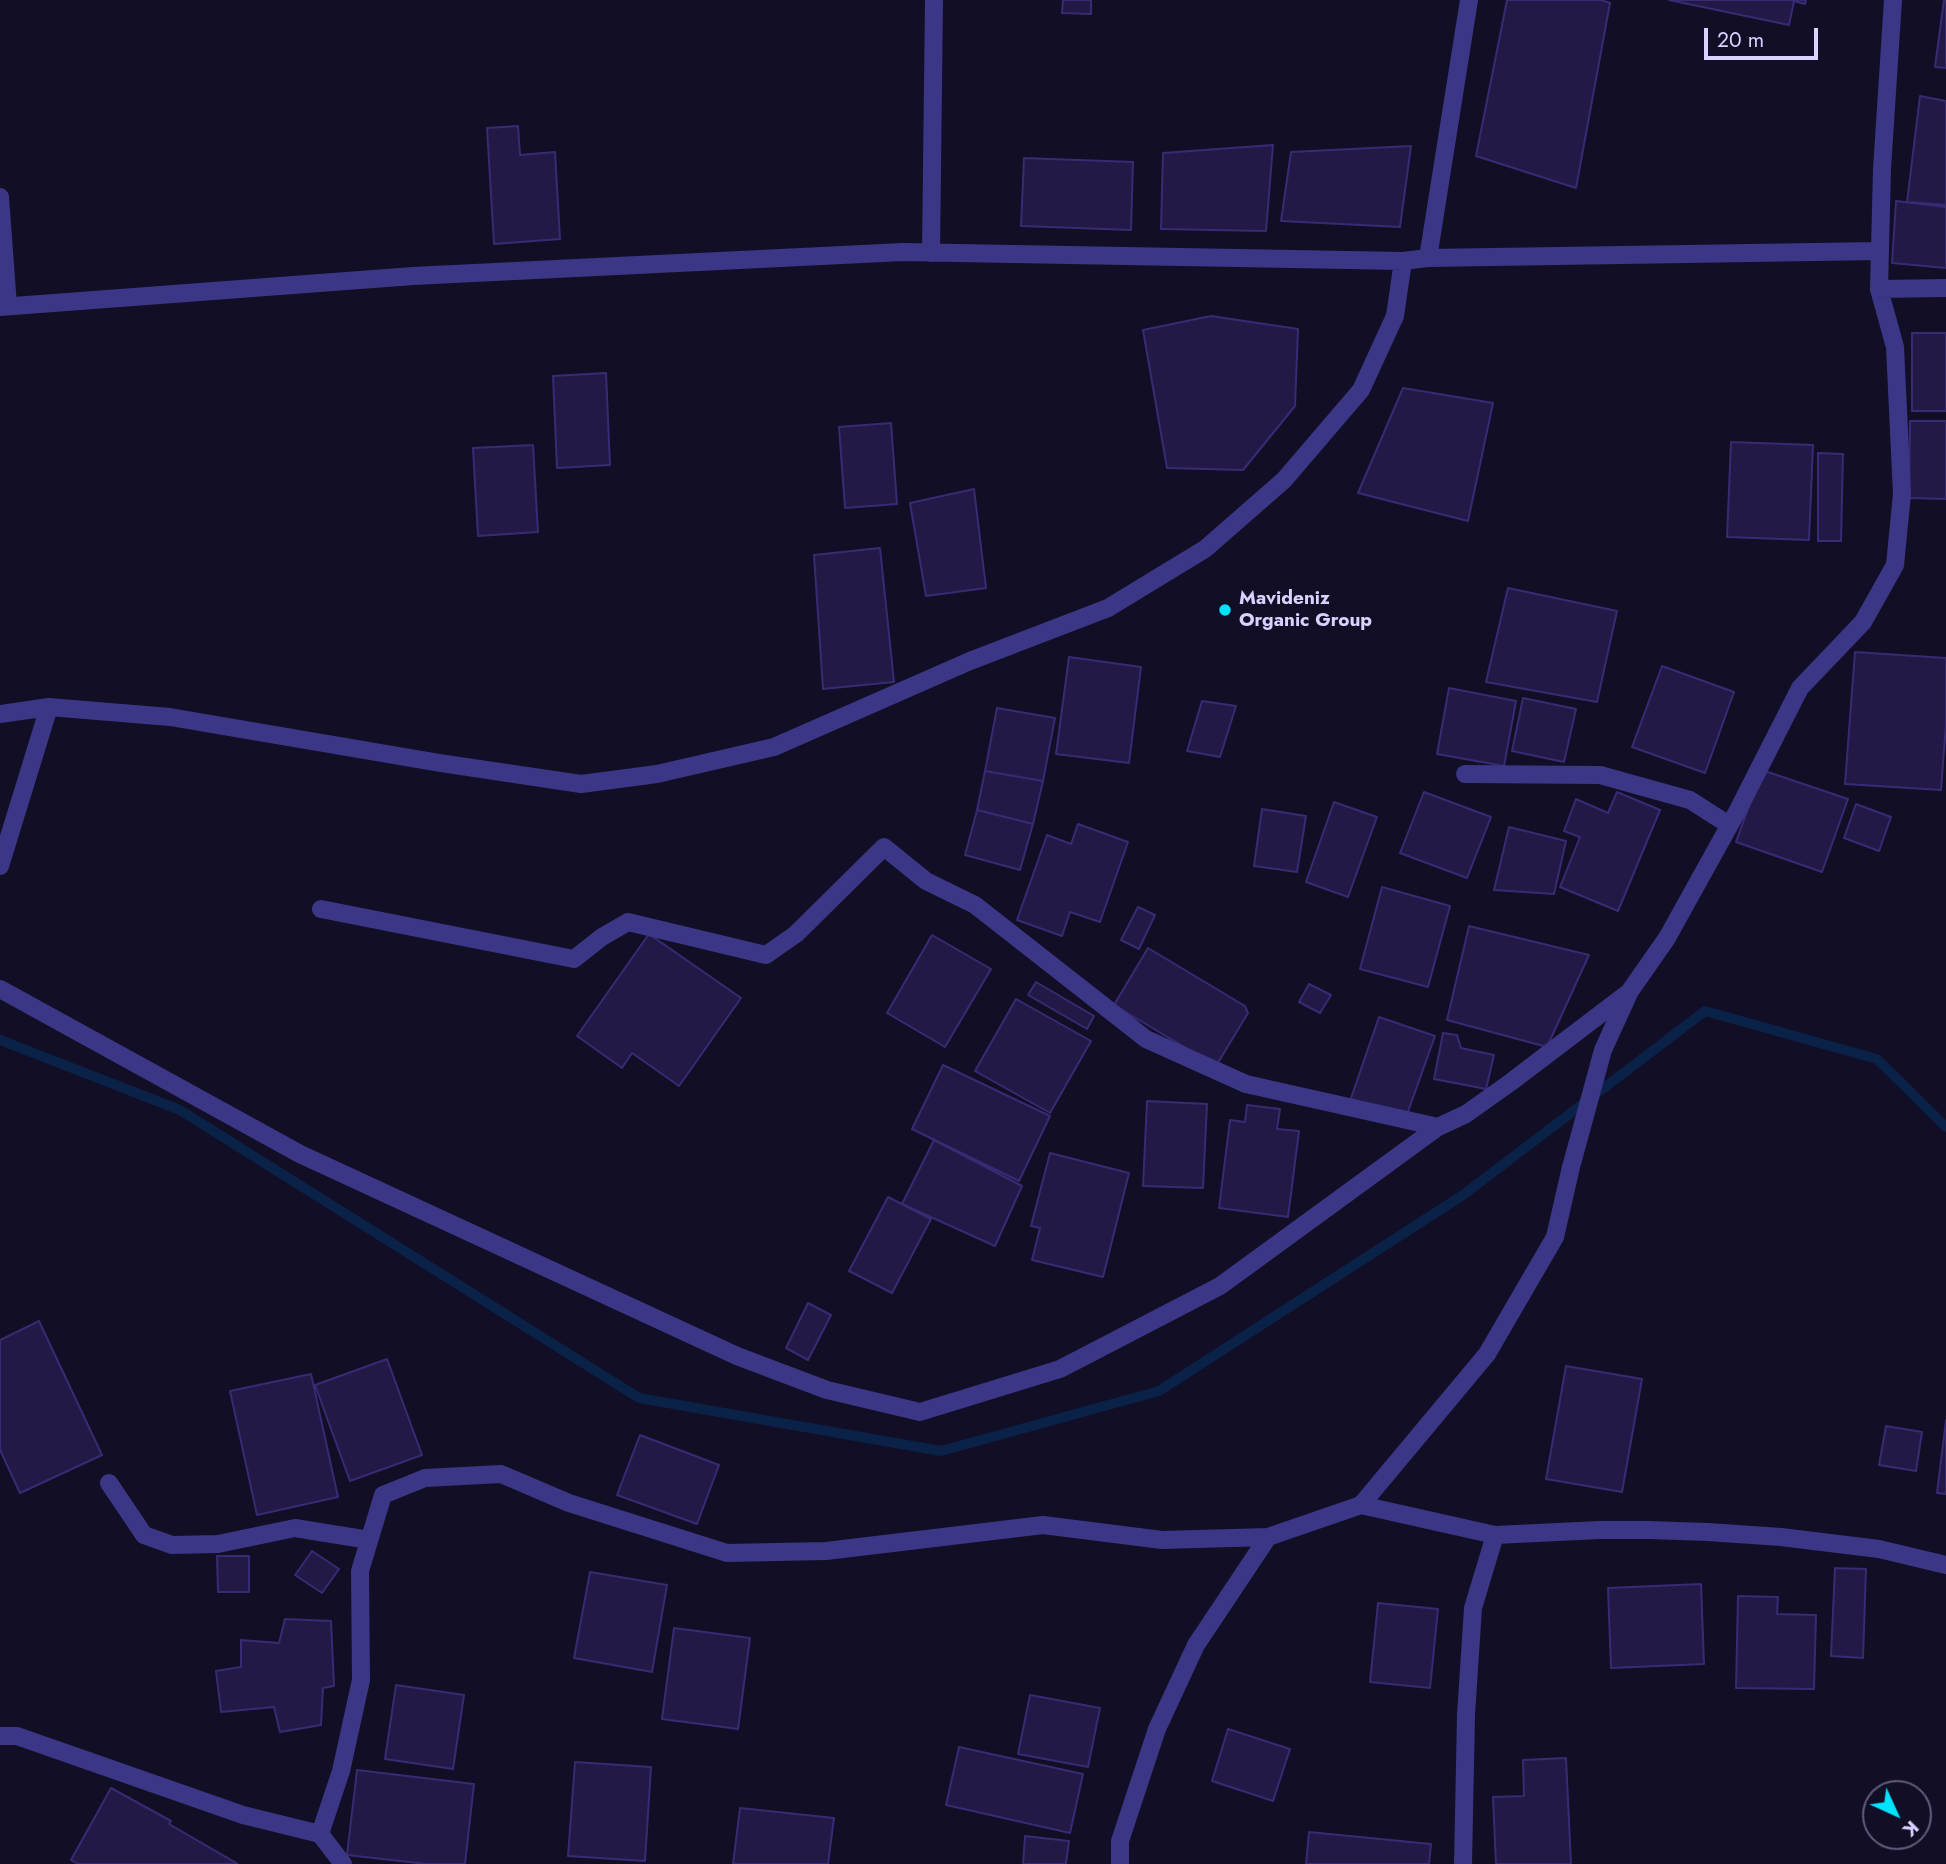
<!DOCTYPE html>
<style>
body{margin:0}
#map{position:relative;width:1946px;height:1864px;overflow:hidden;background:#120e25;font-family:Jost,sans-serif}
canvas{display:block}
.north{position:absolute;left:1862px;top:1780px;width:70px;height:70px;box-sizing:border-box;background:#120e25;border:2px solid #615c7c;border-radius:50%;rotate:135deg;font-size:19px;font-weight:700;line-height:28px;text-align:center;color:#d7d2ff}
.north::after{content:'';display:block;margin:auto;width:24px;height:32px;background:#00e2fd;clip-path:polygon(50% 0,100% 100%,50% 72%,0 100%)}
.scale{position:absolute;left:1704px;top:28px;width:114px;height:32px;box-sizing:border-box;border:4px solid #d7d2ff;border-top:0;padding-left:9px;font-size:21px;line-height:24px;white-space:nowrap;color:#d7d2ff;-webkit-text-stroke:5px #120e25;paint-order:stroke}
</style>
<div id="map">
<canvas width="1946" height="1864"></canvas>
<div class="north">K</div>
<div class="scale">20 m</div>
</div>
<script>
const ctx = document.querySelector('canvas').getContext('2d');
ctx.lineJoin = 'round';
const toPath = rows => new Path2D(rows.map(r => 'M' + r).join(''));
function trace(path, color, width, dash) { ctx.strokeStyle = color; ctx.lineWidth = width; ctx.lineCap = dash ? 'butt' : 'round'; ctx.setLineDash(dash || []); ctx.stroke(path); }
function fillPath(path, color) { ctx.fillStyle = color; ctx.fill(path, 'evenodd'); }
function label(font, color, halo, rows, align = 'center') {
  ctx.font = font + ' Jost,sans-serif'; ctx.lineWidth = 5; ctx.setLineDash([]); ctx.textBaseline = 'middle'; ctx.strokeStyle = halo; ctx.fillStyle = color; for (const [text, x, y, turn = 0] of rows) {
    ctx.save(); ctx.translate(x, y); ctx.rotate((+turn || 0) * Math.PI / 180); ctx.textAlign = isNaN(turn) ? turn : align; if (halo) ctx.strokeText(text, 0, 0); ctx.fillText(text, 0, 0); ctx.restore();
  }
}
trace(toPath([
 [0,1040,180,1110,639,1398,941,1451,1159,1391,1463,1195,1705,1011,1877,1059,1946,1127]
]), '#0a2148', 10);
const building = toPath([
 [1063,0,1091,0,1091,14,1062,13,1063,0],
 [1507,0,1601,0,1610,3,1576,188,1476,156,1507,0],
 [1669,0,1806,0,1805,4,1794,1,1789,25,1669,0],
 [1944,0,1946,0,1946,68,1935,67,1944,0],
 [1920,96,1946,101,1946,205,1907,202,1920,96],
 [518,126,520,155,555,152,560,239,494,244,487,128,518,126],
 [1273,145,1266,231,1161,229,1163,153,1273,145],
 [1411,146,1400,227,1281,221,1291,152,1411,146],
 [1024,158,1133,162,1131,230,1021,226,1024,158],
 [1896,201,1946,207,1946,268,1892,263,1896,201],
 [1211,316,1298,329,1295,406,1243,470,1167,468,1143,330,1211,316],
 [1912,333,1946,333,1946,411,1912,411,1912,333],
 [606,373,610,465,557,468,553,376,606,373],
 [1403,388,1493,403,1468,521,1358,493,1403,388],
 [1910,421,1946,421,1946,499,1909,498,1910,421],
 [891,423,897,504,845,508,839,427,891,423],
 [1731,442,1813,445,1809,540,1727,537,1731,442],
 [533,445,538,532,478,536,473,448,533,445],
 [1818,453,1843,454,1841,541,1818,541,1818,453],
 [974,489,986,588,926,596,910,503,974,489],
 [880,548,894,682,823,689,814,555,880,548],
 [1508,588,1617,611,1597,702,1486,682,1508,588],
 [1855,652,1946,658,1946,724,1941,790,1845,784,1855,652],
 [1069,657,1141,667,1129,763,1056,754,1069,657],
 [1662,666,1734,692,1705,773,1632,747,1662,666],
 [1449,688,1516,701,1504,766,1437,754,1449,688],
 [1523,698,1576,709,1564,762,1512,751,1523,698],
 [1202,701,1236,706,1220,757,1187,751,1202,701],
 [997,708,1055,718,1043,781,985,771,997,708],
 [1762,770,1848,799,1822,872,1736,842,1762,770],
 [985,771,1043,781,1033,824,977,810,985,771],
 [1424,792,1491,817,1467,878,1400,853,1424,792],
 [1617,792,1660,810,1618,911,1560,887,1580,837,1564,831,1576,799,1608,813,1617,792],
 [1334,802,1377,817,1348,897,1306,882,1334,802],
 [1856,804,1891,817,1879,851,1844,838,1856,804],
 [1262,809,1306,816,1297,872,1254,866,1262,809],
 [977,810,1033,824,1020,870,965,855,977,810],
 [1078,824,1128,842,1100,922,1070,912,1062,936,1017,920,1047,835,1071,844,1078,824],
 [1509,827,1566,841,1554,894,1494,890,1509,827],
 [1382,887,1450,906,1428,987,1360,969,1382,887],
 [1138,907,1155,915,1139,949,1121,940,1138,907],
 [1469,926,1589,955,1547,1047,1447,1020,1469,926],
 [649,934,741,998,679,1086,632,1053,622,1068,577,1036,649,934],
 [932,935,991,969,945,1047,887,1013,932,935],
 [1148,948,1245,1006,1248,1013,1216,1066,1114,1005,1148,948],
 [1036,982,1094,1016,1087,1029,1028,995,1036,982],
 [1309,984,1331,995,1320,1013,1299,1002,1309,984],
 [1016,999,1091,1041,1050,1113,975,1071,1016,999],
 [1379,1017,1435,1036,1405,1120,1350,1101,1379,1017],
 [1443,1033,1457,1035,1461,1048,1494,1055,1486,1089,1434,1079,1443,1033],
 [943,1065,1050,1116,1019,1181,912,1129,943,1065],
 [1147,1101,1207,1104,1203,1188,1143,1186,1147,1101],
 [1247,1105,1280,1109,1277,1129,1299,1131,1288,1217,1219,1208,1230,1120,1245,1122,1247,1105],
 [934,1140,1022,1186,995,1246,902,1204,934,1140],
 [1050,1153,1129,1173,1103,1277,1032,1260,1040,1228,1031,1226,1050,1153],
 [888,1197,931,1219,892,1293,849,1271,888,1197],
 [808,1303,831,1315,808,1360,786,1348,808,1303],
 [39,1321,102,1455,20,1493,0,1450,0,1340,39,1321],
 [387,1359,422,1455,350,1481,315,1385,387,1359],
 [1566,1366,1642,1379,1622,1492,1546,1479,1566,1366],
 [311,1374,338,1497,257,1515,230,1391,311,1374],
 [1946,1420,1946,1494,1937,1493,1946,1420],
 [1886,1426,1922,1432,1916,1471,1879,1465,1886,1426],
 [640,1435,719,1465,697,1524,617,1495,640,1435],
 [312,1551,339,1569,322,1593,295,1575,312,1551],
 [217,1556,249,1556,249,1592,218,1592,217,1556],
 [1835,1568,1866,1569,1863,1658,1831,1656,1835,1568],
 [590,1572,667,1585,652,1672,574,1658,590,1572],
 [1701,1584,1704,1664,1611,1668,1608,1588,1701,1584],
 [1738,1596,1778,1597,1777,1614,1816,1615,1814,1689,1736,1688,1738,1596],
 [1378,1603,1438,1609,1430,1688,1370,1682,1378,1603],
 [285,1619,331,1621,334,1686,323,1688,321,1725,280,1732,274,1707,221,1712,216,1671,241,1667,241,1640,279,1643,285,1619],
 [674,1628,750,1638,738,1729,662,1719,674,1628],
 [396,1685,464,1695,453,1769,385,1759,396,1685],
 [1030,1695,1100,1708,1088,1767,1018,1754,1030,1695],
 [1228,1729,1290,1749,1273,1801,1212,1781,1228,1729],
 [959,1747,1083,1774,1070,1833,946,1805,959,1747],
 [1566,1758,1571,1864,1496,1864,1493,1797,1524,1796,1523,1760,1566,1758],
 [575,1762,651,1767,645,1861,568,1856,575,1762],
 [357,1770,474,1784,465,1864,427,1864,347,1855,357,1770],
 [111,1788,171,1821,169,1824,238,1864,78,1864,71,1860,111,1788],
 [740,1808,834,1818,828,1864,733,1864,740,1808],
 [1309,1832,1431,1844,1429,1864,1306,1864,1309,1832],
 [1025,1836,1069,1841,1066,1864,1023,1864,1025,1836]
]);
fillPath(building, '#231947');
trace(building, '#392b73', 2);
trace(toPath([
 [0,197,8,306],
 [931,253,934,0],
 [1428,258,1469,0],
 [1879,289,1946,288],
 [0,307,413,276,903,252,1403,261,1428,258,1879,251],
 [0,714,49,707,170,717,440,763,581,784,657,774,774,747,970,661,1108,608,1205,549,1284,480,1361,390,1395,316,1403,261],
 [1465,774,1600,775,1690,800,1729,825],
 [0,866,49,707],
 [321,909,574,959,602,937,628,922,766,955,796,934,884,847,926,881,975,905,1146,1039,1246,1084,1438,1127,1466,1114,1511,1082,1628,993],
 [0,989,300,1154,737,1356,827,1390,920,1412,1060,1369,1220,1286,1438,1127],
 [109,1483,144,1535,172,1545,218,1544,295,1528,369,1540],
 [1361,1505,1495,1535,1600,1530,1649,1530,1708,1532,1781,1537,1879,1549,1946,1565],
 [0,1736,17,1736,243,1815,320,1834],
 [343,1864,320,1834,341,1771,361,1680,360,1571,383,1495,425,1478,501,1474,569,1503,727,1553,826,1551,1043,1525,1162,1540,1268,1537],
 [1120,1864,1120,1841,1157,1729,1196,1645,1268,1537,1361,1505,1487,1354,1555,1237,1571,1167,1603,1050,1630,991,1667,938,1738,810,1800,688,1863,622,1895,565,1902,494,1895,347,1879,289,1882,169,1893,0],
 [1463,1864,1466,1715,1473,1608,1495,1535]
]), '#3b3786', 18);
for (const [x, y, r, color] of [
 [1225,610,7,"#00e2fd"]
]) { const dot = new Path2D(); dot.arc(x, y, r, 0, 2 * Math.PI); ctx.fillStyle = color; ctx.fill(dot); trace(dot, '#120e25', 2.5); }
label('bold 19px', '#d7d2ff', '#120e25', [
 ["Mavideniz",1239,599],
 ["Organic Group",1239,621]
], 'left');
</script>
